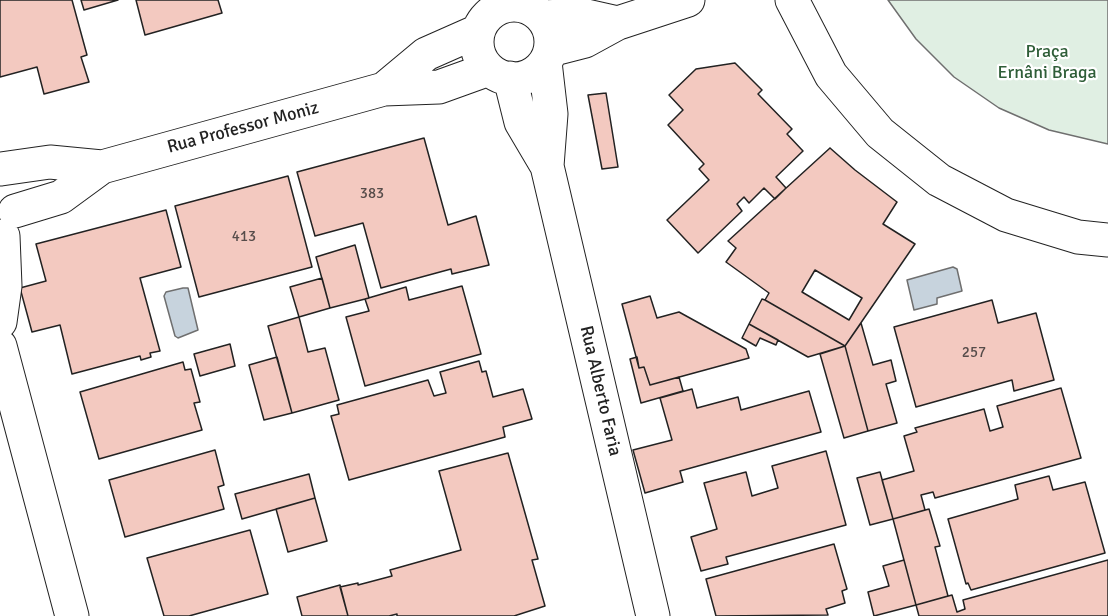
<!DOCTYPE html>
<meta charset="utf-8">
<style>
body{margin:0}
canvas{display:block;background:#fff}
</style>
<canvas width="1108" height="616"></canvas>
<script>
const ctx = document.querySelector('canvas').getContext('2d');
ctx.lineJoin = 'round';
function fillPath(path, color) { ctx.fillStyle = color; ctx.fill(path, 'evenodd'); }
const toPath = rows => new Path2D(rows.map(r => 'M' + r).join(''));
function trace(path, color, width, dash) { ctx.strokeStyle = color; ctx.lineWidth = width; ctx.lineCap = dash ? 'butt' : 'round'; ctx.setLineDash(dash || []); ctx.stroke(path); }
function label(font, color, halo, rows, align = 'center') {
  ctx.font = font + ' Signika,sans-serif'; ctx.lineWidth = 4.5; ctx.setLineDash([]); ctx.textBaseline = 'middle'; ctx.strokeStyle = halo; ctx.fillStyle = color; for (const [text, x, y, turn = 0] of rows) {
    ctx.save(); ctx.translate(x, y); ctx.rotate((+turn || 0) * Math.PI / 180); ctx.textAlign = isNaN(turn) ? turn : align; if (halo) ctx.strokeText(text, 0, 0); ctx.fillText(text, 0, 0); ctx.restore();
  }
}
const green = toPath([
 [888,0,1108,0,1108,144,1049,130,999,108,954,77,916,39,888,0]
]);
fillPath(green, '#e0efe3');
trace(green, '#6f6f6f', 1.5);
const water = toPath([
 [953,267,957,269,962,291,937,298,937,304,914,310,907,280,953,267],
 [183,288,188,288,198,330,178,338,175,336,164,296,166,292,183,288]
]);
fillPath(water, '#c7d3dd');
trace(water, '#6f6f6f', 1.5);
const building = toPath([
 [0,0,72,0,87,55,81,57,89,82,44,94,37,67,0,77,0,0],
 [81,0,118,0,84,10,81,0],
 [136,0,218,0,222,13,145,35,136,0],
 [735,63,762,90,758,94,792,129,787,134,803,151,776,177,786,188,775,199,764,188,749,203,744,197,737,204,742,211,698,253,667,220,709,180,699,169,704,164,668,125,683,110,669,95,696,69,735,63],
 [606,93,618,167,602,169,588,95,606,93],
 [424,138,448,225,476,216,489,265,452,274,451,269,381,288,363,223,315,236,297,172,424,138],
 [830,148,855,170,897,202,883,224,915,244,845,346,765,300,769,293,726,262,736,248,728,241,830,148],
 [815,270,862,298,849,320,802,292,815,270],
 [288,176,312,267,199,297,175,206,288,176],
 [166,210,181,267,140,278,160,351,150,353,151,357,141,360,140,356,72,374,60,325,32,332,20,288,46,281,36,244,166,210],
 [355,245,369,298,330,308,316,257,355,245],
 [322,278,330,308,299,317,290,287,322,278],
 [462,286,481,354,365,386,346,317,369,311,365,299,406,287,409,300,462,286],
 [650,296,657,318,679,312,746,349,749,358,650,385,644,367,639,368,622,304,650,296],
 [762,299,765,300,845,346,808,357,749,324,762,299],
 [992,300,998,323,1036,313,1054,380,1014,391,1012,380,916,407,894,327,992,300],
 [299,317,308,352,325,348,339,400,292,413,268,326,299,317],
 [861,323,873,365,891,360,896,381,886,384,897,423,868,431,845,346,861,323],
 [749,324,778,340,776,345,760,338,756,346,742,338,749,324],
 [230,344,235,366,200,376,194,354,230,344],
 [845,346,868,431,844,438,820,354,845,346],
 [277,357,292,413,264,420,249,365,277,357],
 [637,357,639,368,644,367,650,385,679,377,683,391,641,403,630,359,637,357],
 [479,361,482,372,486,371,493,397,523,389,532,419,503,427,505,437,349,480,331,416,339,414,337,405,428,380,434,396,446,393,440,372,479,361],
 [183,362,185,370,191,369,200,402,194,403,202,430,99,459,80,392,183,362],
 [1061,388,1081,458,935,498,933,492,921,495,925,510,893,519,882,480,914,471,904,436,917,432,915,428,984,409,990,431,1003,427,997,406,1061,388],
 [692,389,697,408,738,397,741,410,809,391,821,432,680,471,683,482,645,493,633,450,672,440,660,398,692,389],
 [215,450,224,485,218,487,224,509,125,537,109,480,215,450],
 [826,451,846,525,726,557,728,564,701,571,691,537,717,529,704,483,746,472,752,496,778,488,772,466,826,451],
 [508,453,538,559,532,560,545,606,514,616,397,616,397,614,389,616,348,616,340,587,358,583,358,585,392,576,390,570,461,550,439,471,508,453],
 [880,472,893,519,870,525,857,478,880,472],
 [309,474,315,498,242,519,235,494,309,474],
 [1049,476,1053,490,1085,482,1105,553,971,590,968,583,966,584,948,519,1018,499,1015,485,1049,476],
 [315,498,327,541,288,552,276,509,315,498],
 [929,509,940,546,935,547,948,596,916,605,893,519,929,509],
 [250,530,268,594,189,616,164,616,147,558,250,530],
 [834,544,847,589,842,591,845,603,826,609,828,615,716,616,706,579,834,544],
 [904,560,916,605,874,616,868,592,889,586,883,566,904,560],
 [1108,560,1108,616,919,616,916,605,952,595,957,612,965,609,963,600,1108,560],
 [340,585,348,616,302,616,297,597,340,585]
]);
fillPath(building, '#f3c9c0');
trace(building, '#222', 1.5);
const minor = toPath([
 [792,0,831,75,880,133,939,180,1006,215,1078,237,1108,240],
 '477 42a37 37 0 1 1 74 0a37 37 0 1 1-74 0Z',
 [543,17,582,15,618,23],
 [550,50,585,41,618,23,688,0],
 [545,62,551,114,547,166],
 [510,78,521,122,547,166,653,616],
 [384,89,426,54,478,31],
 [1,169,50,162,102,167],
 [15,211,61,197,102,167,384,89,439,87,489,69],
 [0,322,5,286,3,236],
 [0,346,72,616]
]);
trace(minor, '#222', 35);
trace(minor, '#fff', 33);
label('15px', '#564c4a', null, [
 ["383",372,194],
 ["413",244,237],
 ["257",974,353]
]);
label('18px', '#2f5e38', '#fff', [
 ["Praça",1047,52],
 ["Ernâni Braga",1047,73]
]);
label('18px', '#222', '#fff', [
 ["Rua Professor Moniz",243,128,-15],
 ["Rua Alberto Faria",600,391,77]
]);
</script>
